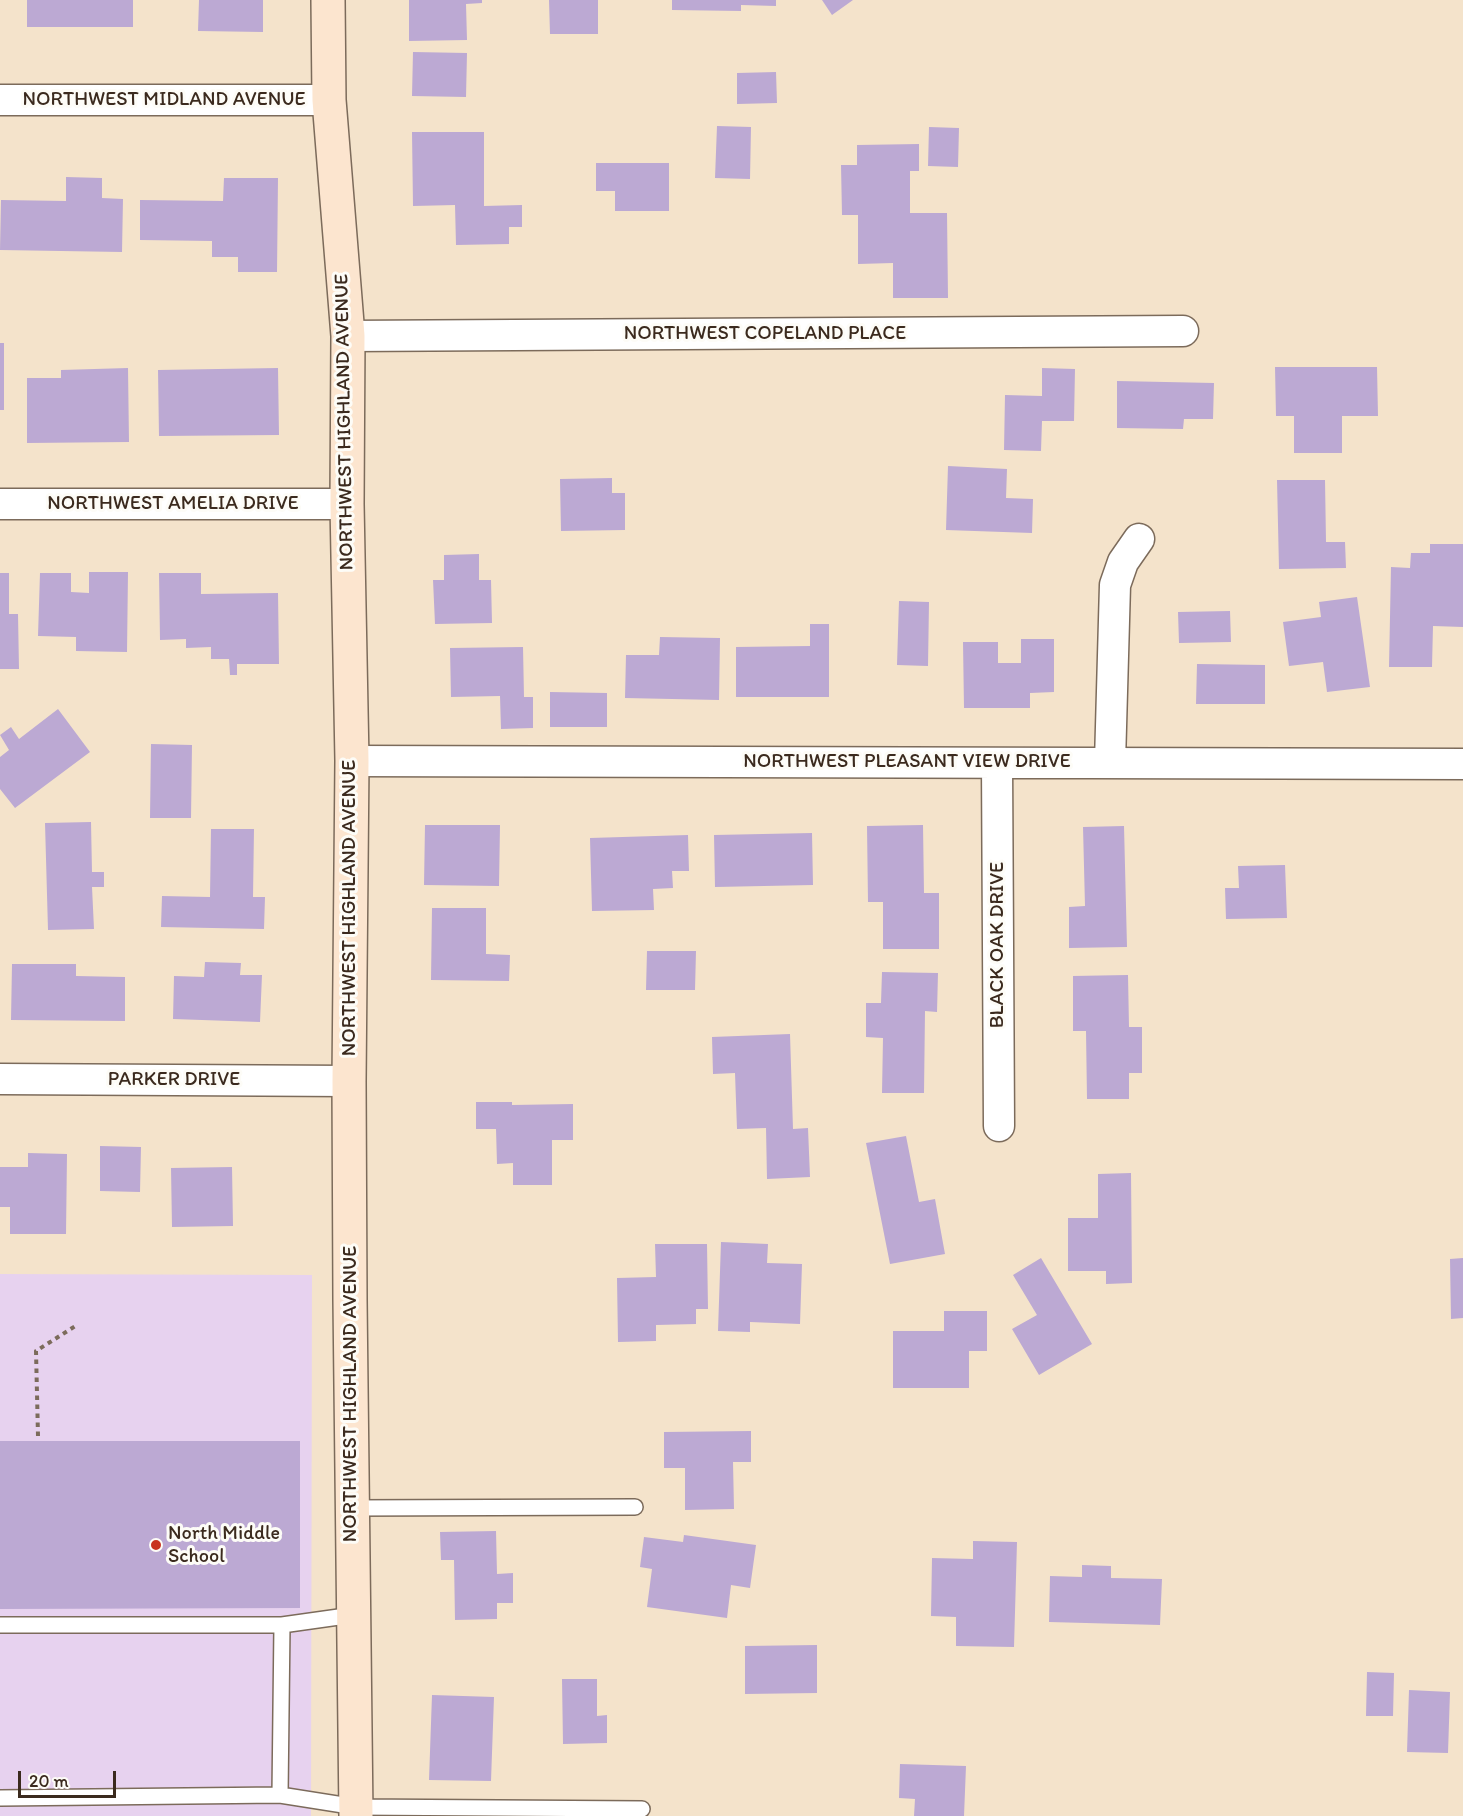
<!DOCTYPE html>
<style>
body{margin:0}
#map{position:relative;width:1463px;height:1816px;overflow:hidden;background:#f4e3cb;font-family:Itim,sans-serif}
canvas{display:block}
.scale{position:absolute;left:18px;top:1771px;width:98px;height:27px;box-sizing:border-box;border:3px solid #3b2a1e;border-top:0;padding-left:8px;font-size:18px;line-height:21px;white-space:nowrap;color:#3b2a1e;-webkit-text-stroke:4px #fdfcf7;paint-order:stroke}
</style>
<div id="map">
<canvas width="1463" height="1816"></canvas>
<div class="scale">20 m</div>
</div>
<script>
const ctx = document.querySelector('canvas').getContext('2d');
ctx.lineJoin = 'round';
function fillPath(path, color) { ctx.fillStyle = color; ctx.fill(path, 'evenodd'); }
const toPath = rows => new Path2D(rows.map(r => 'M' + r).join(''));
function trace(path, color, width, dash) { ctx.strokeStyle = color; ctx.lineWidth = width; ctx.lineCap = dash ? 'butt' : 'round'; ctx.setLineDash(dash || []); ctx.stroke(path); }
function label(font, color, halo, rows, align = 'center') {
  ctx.font = font + ' Itim,sans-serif'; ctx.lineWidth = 6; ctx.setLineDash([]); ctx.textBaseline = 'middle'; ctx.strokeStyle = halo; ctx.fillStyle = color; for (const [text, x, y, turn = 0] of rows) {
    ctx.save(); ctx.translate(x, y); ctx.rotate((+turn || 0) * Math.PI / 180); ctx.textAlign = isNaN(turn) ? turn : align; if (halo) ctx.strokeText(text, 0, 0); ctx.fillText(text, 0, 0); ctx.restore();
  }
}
fillPath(toPath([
 [0,1274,312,1275,311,1816,0,1816]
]), '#e7d2ef');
fillPath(toPath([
 [27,0,133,0,133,27,27,27],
 [199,0,263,0,263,32,198,31],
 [409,0,482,0,482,3,466,4,467,40,409,41],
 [549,0,598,0,598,34,550,34],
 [672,0,776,0,776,6,741,5,741,11,672,10],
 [822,0,853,0,832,15],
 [413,52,467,53,466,97,412,96],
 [776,72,777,103,737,104,737,73],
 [717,126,751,127,750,179,715,178],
 [929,127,959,128,958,167,928,166],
 [412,132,484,132,484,206,522,205,522,227,509,227,509,244,456,245,455,205,413,206],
 [919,144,919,171,910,171,910,213,947,213,948,298,893,298,893,263,858,264,858,215,842,215,841,165,857,165,857,145],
 [596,163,669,163,669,211,615,211,615,191,596,191],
 [66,177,102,178,102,198,123,199,122,252,0,250,1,200,66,201],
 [224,178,278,178,277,272,238,272,238,257,212,257,212,241,140,240,140,200,223,201],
 [0,343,4,343,4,410,0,410],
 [1275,367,1377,367,1378,416,1342,416,1342,453,1294,453,1294,416,1276,416],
 [128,368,129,442,27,443,27,378,61,378,61,370],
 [278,368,279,435,159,436,158,370],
 [1042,368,1075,369,1074,421,1042,421,1041,451,1004,450,1005,395,1042,396],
 [1117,381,1214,383,1213,419,1184,419,1183,429,1117,428],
 [948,466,1007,469,1006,498,1033,499,1032,533,946,530],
 [612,478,612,493,625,493,625,530,561,531,560,479],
 [1277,480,1325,480,1326,542,1345,542,1346,568,1279,569],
 [1430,544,1463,544,1463,627,1433,626,1432,667,1389,667,1391,567,1410,568,1411,553,1430,553],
 [479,554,479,580,491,580,492,623,435,624,433,580,444,580,444,555],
 [89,572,128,572,127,652,76,651,76,637,38,636,40,573,71,573,71,592,89,593],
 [0,573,9,573,9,614,18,614,19,669,0,669],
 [159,573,201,573,201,594,278,593,279,664,237,664,237,675,230,675,229,659,211,659,211,647,186,648,186,639,160,640],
 [1357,597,1370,687,1327,692,1323,662,1289,666,1283,622,1321,617,1319,602],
 [899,601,929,602,928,666,897,665],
 [1230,611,1231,642,1179,643,1178,612],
 [810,624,829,624,829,697,736,697,736,647,810,646],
 [660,637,720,638,719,700,625,698,626,655,659,655],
 [1021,639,1054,639,1054,692,1030,693,1030,708,964,708,963,642,998,642,998,663,1021,663],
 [523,647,524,697,533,697,533,728,501,729,500,696,451,697,450,648],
 [1197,664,1265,665,1265,704,1196,704],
 [550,692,607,693,607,727,550,727],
 [58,709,90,752,15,808,0,789,0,757,9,750,0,735,11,727,19,739],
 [151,744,192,745,191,818,150,818],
 [91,822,92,872,104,872,104,887,92,887,94,929,48,930,45,823],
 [425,825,500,825,499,886,424,885],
 [923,825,924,893,939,893,939,949,883,949,883,902,868,902,867,826],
 [1124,826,1127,947,1069,948,1069,907,1085,906,1083,827],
 [211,829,254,829,253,897,265,897,264,929,161,927,162,896,210,897],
 [812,833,813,885,715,887,714,835],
 [688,835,689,871,672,871,673,888,653,889,654,910,592,911,590,838],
 [1285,865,1287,918,1226,919,1225,888,1239,888,1238,866],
 [432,908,486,908,486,954,510,955,509,981,431,980],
 [647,951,696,951,695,990,646,990],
 [205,962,241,963,240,975,262,975,260,1022,173,1019,174,976,204,977],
 [12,964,76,964,76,976,125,977,125,1021,11,1020],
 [882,972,938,973,937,1012,925,1011,924,1093,882,1093,883,1038,866,1037,866,1003,881,1003],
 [1128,975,1129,1027,1142,1027,1142,1073,1129,1073,1129,1099,1087,1099,1086,1031,1073,1031,1073,976],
 [790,1034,793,1129,808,1128,810,1177,767,1179,766,1128,737,1129,735,1073,713,1074,712,1037],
 [476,1102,512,1102,512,1105,573,1104,573,1140,552,1140,552,1185,513,1185,513,1163,497,1164,496,1129,476,1129],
 [906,1136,919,1202,935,1199,945,1254,890,1264,866,1143],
 [100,1146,141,1147,140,1192,100,1191],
 [28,1153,67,1154,66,1234,10,1234,10,1207,0,1207,0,1167,28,1167],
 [232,1167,233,1226,172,1227,171,1168],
 [1131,1173,1132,1283,1106,1284,1106,1271,1068,1271,1068,1218,1098,1218,1098,1174],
 [721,1242,768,1244,767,1263,802,1264,800,1324,750,1322,750,1332,718,1331],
 [655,1244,707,1244,708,1309,696,1309,696,1324,656,1325,656,1341,618,1342,617,1278,656,1277],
 [1041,1258,1092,1344,1039,1375,1012,1329,1037,1315,1013,1275],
 [1463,1258,1463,1318,1451,1319,1450,1259],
 [944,1311,987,1311,987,1351,969,1351,969,1388,893,1388,893,1331,944,1331],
 [751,1431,751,1462,733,1462,734,1509,685,1510,685,1468,664,1468,664,1432],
 [0,1441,300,1441,300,1608,0,1609],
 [496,1531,497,1574,513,1573,513,1603,497,1603,497,1619,455,1620,454,1560,441,1560,440,1532],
 [684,1535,756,1545,750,1588,731,1585,727,1618,647,1607,652,1569,640,1567,644,1537,683,1542],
 [973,1541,1017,1542,1014,1647,956,1646,956,1617,931,1616,932,1558,973,1559],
 [1082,1565,1111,1566,1111,1578,1162,1579,1160,1625,1049,1622,1050,1576,1082,1577],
 [817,1645,817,1693,745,1694,745,1646],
 [1367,1672,1394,1673,1393,1716,1366,1716],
 [562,1679,597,1679,597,1716,607,1715,607,1743,563,1744],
 [1409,1690,1450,1692,1448,1753,1407,1752],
 [432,1695,494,1697,491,1781,429,1780],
 [900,1764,966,1766,964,1816,914,1816,915,1799,899,1798]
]), '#bca9d3');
const lane = toPath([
 [352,1508,635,1507],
 [353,1615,282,1625,280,1795,356,1807,642,1809],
 [0,1625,282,1625],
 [0,1798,280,1795]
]);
const street = toPath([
 [0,100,329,100],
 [348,336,1183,331],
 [0,504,347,504],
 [352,761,1463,764],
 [1110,762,1115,585,1123,562,1139,539],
 [997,763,999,1126],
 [0,1079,349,1081]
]);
const secondary = toPath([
 [328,0,329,100,348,336,347,504,352,761,349,1081,350,1300,356,1816]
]);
trace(lane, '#7c6b5b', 18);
trace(street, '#7c6b5b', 33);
trace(secondary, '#7c6b5b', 36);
trace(toPath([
 [38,1436,36,1351,77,1325]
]), '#7c6b5b', 4, [4.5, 4.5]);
trace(lane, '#fff', 15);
trace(street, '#fff', 30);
trace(secondary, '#fce5cf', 33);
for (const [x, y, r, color] of [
 [156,1545,6,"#c8321e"]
]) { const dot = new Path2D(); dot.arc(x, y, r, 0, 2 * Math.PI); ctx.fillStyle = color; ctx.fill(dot); trace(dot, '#fdfcf7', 2); }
label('20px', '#3b2a1e', '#fdfcf7', [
 ["NORTHWEST MIDLAND AVENUE",164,100],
 ["NORTHWEST COPELAND PLACE",765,334],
 ["NORTHWEST HIGHLAND AVENUE",345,422,-91],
 ["NORTHWEST AMELIA DRIVE",173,504],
 ["NORTHWEST PLEASANT VIEW DRIVE",907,762],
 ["NORTHWEST HIGHLAND AVENUE",350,908,-90],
 ["BLACK OAK DRIVE",998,945,-90],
 ["PARKER DRIVE",174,1080],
 ["NORTHWEST HIGHLAND AVENUE",351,1394,-90]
]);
label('20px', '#3b2a1e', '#fdfcf7', [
 ["North Middle",168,1534],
 ["School",168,1557]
], 'left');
</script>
